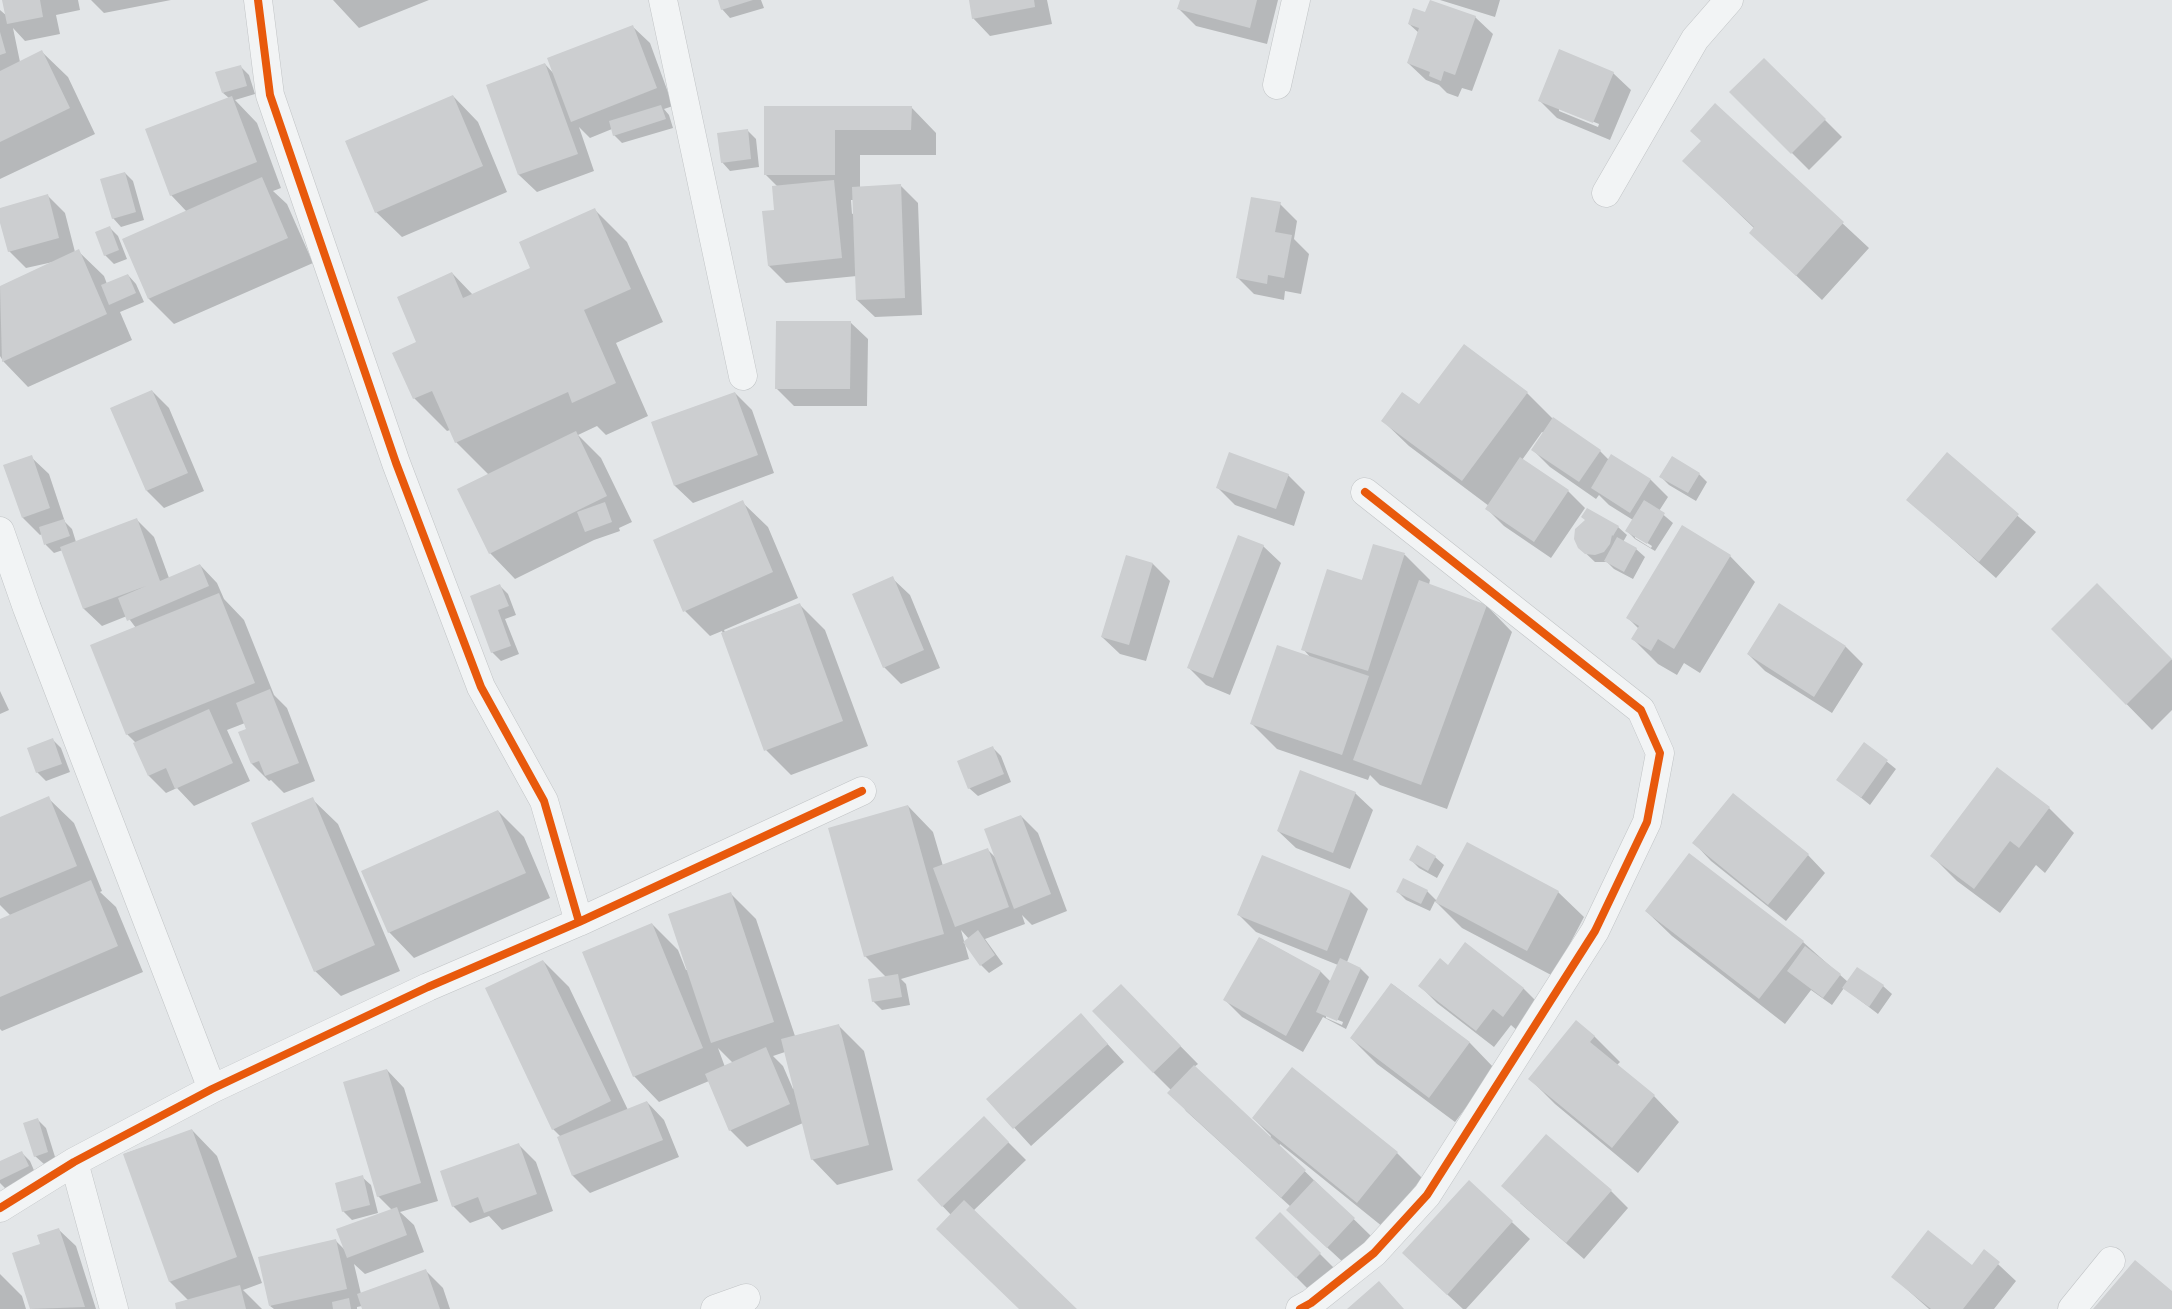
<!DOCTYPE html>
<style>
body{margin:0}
canvas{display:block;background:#e3e6e8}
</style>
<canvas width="2172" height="1309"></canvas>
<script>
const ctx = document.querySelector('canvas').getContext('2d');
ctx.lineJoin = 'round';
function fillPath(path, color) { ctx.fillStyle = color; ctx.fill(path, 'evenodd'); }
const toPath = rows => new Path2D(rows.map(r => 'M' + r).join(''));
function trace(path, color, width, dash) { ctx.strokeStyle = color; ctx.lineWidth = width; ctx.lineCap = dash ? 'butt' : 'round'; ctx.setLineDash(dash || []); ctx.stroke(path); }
fillPath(toPath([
 [3,0,78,0,80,10,56,15,60,34,25,41,13,28,20,62,42,52,68,77,95,134,0,179,0,10,7,16],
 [91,0,171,0,104,13],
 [333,0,429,0,359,28],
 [719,0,761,0,764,8,730,18,722,9],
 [970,0,1047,0,1052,24,990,36,973,18],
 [1181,0,1278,0,1267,44,1196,26,1179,9],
 [1440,0,1500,0,1495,17],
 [1426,14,1475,17,1493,34,1472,91,1462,88,1458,97,1447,93,1439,85,1426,80,1408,63,1419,33,1409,24],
 [632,26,650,43,673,106,664,109,669,115,673,128,622,143,614,135,612,129,590,138,579,127,594,171,537,192,519,175,487,86,545,64,554,74],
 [1764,59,1842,137,1809,170,1731,92],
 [240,66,249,75,255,94,235,100,257,123,281,188,273,191,287,204,313,263,174,324,149,299,123,240,187,212,171,195,229,98,223,93],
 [1613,73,1631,90,1610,140,1557,118,1539,100],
 [1559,108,1599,124,1598,127,1559,111],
 [453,96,478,122,507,192,402,237,376,212],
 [1715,105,1869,248,1822,300,1751,233,1755,229,1684,161,1702,142],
 [911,107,936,133,936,155,860,155,860,188,901,186,918,203,922,315,875,317,857,300,857,276,786,283,769,266,778,187,765,174,765,108],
 [851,200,854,200,854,213,852,214],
 [748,131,756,139,759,167,730,171,722,162],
 [125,173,133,181,144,220,121,227,113,218],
 [48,196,65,213,75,252,78,251,104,276,107,284,128,275,136,284,144,302,120,312,132,340,28,387,3,361,0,356,0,287,53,262,26,268,9,251,0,219,0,209],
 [1280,204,1297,221,1294,239,1309,254,1301,294,1285,291,1284,300,1254,294,1237,277],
 [594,209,627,242,663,322,616,343,648,416,606,435,597,426,578,435,601,458,632,522,619,528,620,531,594,540,515,579,490,553,489,475,456,442,450,430,447,431,414,398,418,343,452,273,473,295,532,268],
 [110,228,118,236,127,259,114,264,105,255],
 [850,322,868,339,867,406,794,406,776,388],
 [152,391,169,408,204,491,164,508,147,491],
 [735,393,752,410,774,473,693,503,675,486,652,423],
 [1527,393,1553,419,1600,451,1609,460,1611,456,1651,480,1668,497,1659,511,1673,523,1655,551,1635,539,1627,531,1633,520,1609,505,1599,495,1596,499,1550,467,1533,450,1544,433,1542,432,1522,460,1568,491,1585,508,1551,558,1504,526,1487,509,1489,506,1409,446,1383,421,1420,406],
 [1635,535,1652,546,1651,548,1635,538],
 [1947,454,2036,532,1996,578,1908,500],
 [31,457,49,474,65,522,72,529,76,542,137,520,154,537,169,578,200,565,217,583,224,599,244,620,274,695,287,708,315,781,284,793,271,780,269,781,252,764,245,723,227,730,250,781,194,806,177,788,166,793,149,776,136,743,127,734,136,628,127,616,102,626,84,609,63,550,54,553,46,545,42,534,40,535,23,518],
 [1699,474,1707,482,1696,501,1669,485,1661,477],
 [1288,475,1305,492,1294,526,1235,505,1218,488],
 [742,502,768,527,798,598,724,630,725,632,799,604,825,630,868,746,791,775,766,750,722,631,710,636,685,611],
 [1618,527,1627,535,1623,542,1636,549,1645,557,1633,579,1614,569,1607,562,1595,562,1579,547],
 [1374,545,1405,555,1430,580,1429,585,1487,606,1512,632,1447,809,1380,785,1370,775,1368,780,1277,749,1252,724,1311,658,1303,649,1362,581],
 [1263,546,1281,563,1230,695,1206,685,1189,668],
 [1127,556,1153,564,1170,581,1146,661,1120,654,1102,637],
 [1730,556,1755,582,1700,673,1684,663,1677,675,1658,664,1633,639,1639,629,1627,617],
 [892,578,910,595,940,668,901,684,884,667],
 [2097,585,2172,660,2172,710,2152,730,2053,629],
 [500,586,508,594,516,615,505,619,519,654,501,661,492,652,472,597],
 [1779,605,1846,647,1863,664,1832,713,1765,671,1748,654],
 [0,691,9,710,0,714],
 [53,740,61,748,70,772,46,781,37,772],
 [1865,744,1896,769,1870,805,1838,779],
 [993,748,1001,756,1011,782,978,796,969,788],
 [1355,793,1373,810,1350,869,1296,848,1278,831],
 [48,798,74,823,102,891,100,892,116,907,143,972,2,1031,0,1029,0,920,11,916,0,905,0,818],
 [312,799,338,824,400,971,341,996,315,971],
 [908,806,933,832,943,866,987,849,996,858,1021,816,1038,833,1067,911,1032,925,1022,915,1025,924,985,939,1003,964,989,973,981,965,969,939,961,930,969,959,901,979,906,984,910,1005,882,1010,873,1001,886,977,865,956],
 [2049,808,2074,833,2045,873,2036,865,2000,913,1957,881,1932,856],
 [498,811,524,837,550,898,414,958,389,932],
 [1694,843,1808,855,1825,873,1786,921,1711,861],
 [1435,857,1444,865,1437,878,1419,868,1411,860],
 [1427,891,1437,901,1558,892,1584,917,1553,976,1462,928,1435,901,1430,911,1406,900,1398,892],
 [1351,892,1368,909,1347,962,1361,969,1369,977,1346,1029,1323,1017,1303,1052,1242,1017,1225,1000,1260,938,1321,972,1331,982,1338,965,1256,932,1239,915],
 [1326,1015,1343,1022,1342,1025,1326,1018],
 [731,894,756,919,795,1036,838,1025,864,1051,893,1170,837,1185,812,1159,803,1123,747,1147,730,1130,709,1081,659,1102,634,1076,652,924,678,950,686,970,688,970],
 [718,1048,733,1063,725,1067],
 [785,1052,794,1088,793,1089,783,1066,773,1056],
 [1646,911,1803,942,1848,982,1883,986,1892,994,1878,1014,1844,988,1832,1005,1811,990,1785,1024,1672,936],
 [1466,944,1524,989,1541,1006,1520,1033,1511,1025,1494,1047,1437,1003,1420,986,1448,966],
 [543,961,569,987,628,1110,647,1102,664,1120,679,1157,590,1193,573,1176,559,1138,561,1137,553,1129],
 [1392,984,1470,1043,1495,1069,1455,1122,1377,1064,1351,1038],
 [1138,1003,1198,1064,1194,1067,1270,1138,1271,1136,1253,1118,1397,1153,1422,1178,1383,1227,1280,1144,1279,1146,1371,1236,1345,1264,1305,1227,1291,1207,1186,1111,1172,1091,1153,1072],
 [1081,1015,1124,1062,1031,1146,988,1099],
 [1594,1036,1620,1062,1617,1065,1654,1096,1679,1122,1638,1173,1555,1104,1530,1079],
 [387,1070,404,1088,438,1201,400,1212,414,1225,424,1252,365,1274,354,1264,361,1294,426,1271,443,1288,450,1309,363,1309,362,1306,357,1307,357,1309,274,1309,270,1306,336,1241,345,1250,392,1210,378,1196],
 [984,1118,1026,1160,973,1211,1076,1309,1020,1309,951,1215,918,1180],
 [37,1119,46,1128,56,1160,44,1164,35,1156],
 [192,1130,217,1156,262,1283,243,1290,262,1309,177,1309,189,1301,170,1282,124,1154],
 [519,1145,536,1162,553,1211,502,1230,489,1216,470,1223,453,1206],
 [21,1152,30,1161,36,1175,6,1189,0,1183,0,1162],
 [362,1177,371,1185,378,1213,352,1220,343,1211],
 [1469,1182,1530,1239,1466,1309,1463,1309,1421,1270],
 [1611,1191,1628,1208,1584,1259,1520,1203],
 [1280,1214,1337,1271,1314,1295,1257,1238],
 [58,1229,76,1246,96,1309,32,1309,14,1254,41,1245],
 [1984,1251,2016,1281,1994,1309,1929,1309,1893,1277,1972,1267],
 [0,1274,22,1296,26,1309,0,1309]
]), '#0003');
fillPath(toPath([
 [2,0,40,0,43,17,7,24],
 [718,0,753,0,721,10],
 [969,0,1034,0,1035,7,972,19],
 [1180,0,1257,0,1250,28,1177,9],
 [1430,0,1476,16,1455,75,1444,71,1441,81,1429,76,1430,72,1407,63,1419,28,1408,24,1413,8,1425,12],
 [633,25,657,88,571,122,547,58],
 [0,32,6,53,0,55],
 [1559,49,1614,72,1593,123,1538,101],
 [42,50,70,108,0,142,0,71],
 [1764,58,1826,119,1791,154,1729,92],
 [545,63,578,154,518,175,486,85],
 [241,65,247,86,222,93,215,72],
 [453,95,483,166,375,213,345,141],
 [232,96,257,162,170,196,145,129],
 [1715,103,1844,222,1796,276,1749,233,1754,227,1682,161,1701,141,1690,131],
 [661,105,666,119,613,136,609,121],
 [764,106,912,106,911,130,835,130,835,175,764,175],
 [748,129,751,159,721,163,717,133],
 [125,172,136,212,112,219,100,179],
 [262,177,288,238,148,299,122,239],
 [834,180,842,258,768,266,762,211,774,210,772,186],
 [901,184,905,298,856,300,852,187],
 [48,194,59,238,8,252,0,223,0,208],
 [1251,197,1281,202,1275,232,1292,235,1284,278,1268,275,1267,284,1236,278],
 [595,208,631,289,584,310,616,383,572,403,568,392,455,443,432,391,413,399,392,353,416,342,397,297,452,272,463,298,530,268,519,242],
 [110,226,119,250,104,256,95,232],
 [79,249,107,314,2,362,0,286],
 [128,274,136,293,109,305,101,285],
 [776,321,851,321,850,389,775,389],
 [1464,344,1528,392,1462,481,1381,421,1402,392,1419,404],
 [152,390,188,473,146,491,110,408],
 [735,392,758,455,674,486,651,422],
 [1553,417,1601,450,1579,482,1531,450],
 [576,431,607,496,489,554,457,489],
 [1229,452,1289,474,1276,509,1216,488],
 [1947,452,2019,514,1979,562,1906,500],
 [1611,454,1651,479,1630,513,1591,488],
 [32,455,50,508,22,518,3,465],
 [1672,456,1700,473,1688,493,1659,477],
 [1520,457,1569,490,1534,542,1485,509],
 [743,500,773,572,683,612,653,540],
 [1644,500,1665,513,1647,544,1625,531],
 [605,502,612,522,585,532,577,512],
 [1587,508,1619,526,1613,536,1612,535,1610,544,1604,552,1595,555,1585,554,1578,548,1574,539,1575,529,1585,520,1581,517],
 [137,518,160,581,200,564,209,586,127,621,118,598,146,586,83,609,60,547],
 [64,519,70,536,44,545,39,527],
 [1682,525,1731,555,1674,649,1658,639,1651,651,1631,639,1639,626,1626,618],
 [1238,535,1264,545,1213,678,1187,668],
 [1617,537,1637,548,1624,572,1604,561],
 [1373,544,1405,553,1368,671,1301,650,1327,569,1362,580],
 [1126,555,1153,563,1129,645,1101,637],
 [893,576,924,650,883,668,852,594],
 [1419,580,1487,605,1421,785,1353,760],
 [2097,583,2172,659,2126,705,2051,629],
 [500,584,509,606,498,610,511,646,491,653,470,596],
 [219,593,255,683,126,735,90,645],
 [800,603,843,721,764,751,721,633],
 [1779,603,1846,646,1814,697,1747,654],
 [1277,645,1369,676,1342,755,1250,724],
 [270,689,299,763,265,776,259,761,251,764,238,732,246,729,236,703],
 [209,709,233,763,175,789,166,768,148,776,133,743],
 [53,738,62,764,36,773,27,748],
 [1864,742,1888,760,1861,798,1836,780],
 [993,746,1004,774,968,789,957,761],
 [1997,767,2050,807,2019,848,2010,841,1974,889,1930,856],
 [1300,770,1356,792,1333,853,1277,831],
 [1733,793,1809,854,1768,905,1692,843],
 [49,796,77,866,0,898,0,817],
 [313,797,375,945,314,972,251,823],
 [908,805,944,934,864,957,828,828],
 [498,810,526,873,388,933,361,871],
 [1021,815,1051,894,1014,909,984,829],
 [1467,842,1559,891,1527,951,1435,902],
 [1417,845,1436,856,1428,871,1409,860],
 [988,848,1009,907,955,927,933,868],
 [1689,853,1804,941,1759,999,1645,911],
 [1262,855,1351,891,1327,951,1237,915],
 [1403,878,1428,890,1421,904,1396,892],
 [91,880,118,946,0,997,0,919],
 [731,892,774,1022,711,1043,668,914],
 [652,923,703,1048,633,1077,582,952],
 [978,930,995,955,980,966,963,942],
 [1259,937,1321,971,1286,1036,1223,1000],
 [1465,942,1524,988,1503,1017,1493,1009,1476,1031,1418,986,1440,958,1448,965],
 [1805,946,1841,974,1823,998,1787,971],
 [1340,958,1361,968,1337,1021,1316,1012],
 [543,960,611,1101,552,1130,485,988],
 [1857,967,1884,985,1869,1007,1842,988],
 [898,974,902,997,872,1002,868,979],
 [1391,983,1470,1042,1429,1098,1350,1038],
 [1121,984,1181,1046,1153,1073,1092,1011],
 [1081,1013,1108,1044,1013,1129,986,1099],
 [1576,1020,1595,1036,1590,1042,1655,1095,1612,1148,1528,1079],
 [839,1024,869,1145,811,1160,781,1039],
 [766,1047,790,1104,729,1131,705,1074],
 [1194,1065,1306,1170,1281,1198,1167,1093],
 [1292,1067,1398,1152,1357,1203,1252,1118],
 [387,1069,421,1183,377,1197,343,1082],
 [647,1101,663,1140,572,1176,557,1137],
 [984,1116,1009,1142,942,1207,917,1180],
 [38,1118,48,1152,34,1157,23,1123],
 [192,1129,237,1257,169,1282,123,1154],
 [1546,1134,1612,1190,1566,1243,1501,1186],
 [519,1143,537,1194,484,1213,478,1197,452,1207,440,1171],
 [22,1151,29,1166,0,1180,0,1161],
 [363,1175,370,1205,342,1212,335,1183],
 [1314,1180,1355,1218,1327,1248,1286,1210],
 [1469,1180,1513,1221,1447,1295,1402,1253],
 [964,1200,1077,1309,1019,1309,936,1229],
 [397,1207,407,1235,347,1258,336,1229],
 [1280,1212,1321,1253,1296,1278,1255,1238],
 [59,1228,85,1307,30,1309,12,1253,40,1244,37,1235],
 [1928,1230,1972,1265,1984,1249,2000,1262,1963,1309,1931,1309,1891,1277],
 [336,1239,347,1289,269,1306,258,1257],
 [2135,1260,2172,1291,2172,1309,2093,1309],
 [426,1269,440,1309,362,1309,357,1294],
 [1379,1281,1404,1309,1347,1309],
 [240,1285,246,1309,176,1309,175,1303],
 [349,1298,351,1309,333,1309,332,1302]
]), '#ccced0');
const minor = toPath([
 [258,0,270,95,396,463,481,687,544,801,579,922],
 [663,0,743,376],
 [1277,85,1296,0],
 [1606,193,1695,39,1729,0],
 [0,531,27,608,212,1089],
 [74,1162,114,1309],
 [0,1208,74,1162,212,1089,428,987,579,922,862,791],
 [715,1309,746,1298],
 [1300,1309,1311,1303,1374,1253,1427,1195,1595,931,1647,822,1660,753,1641,710,1365,492],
 [2072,1309,2111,1261]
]);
trace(minor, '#c1c4c6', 29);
trace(minor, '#f2f4f5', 28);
trace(toPath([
 [258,0,270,95,396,463,481,687,544,801,579,922],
 [0,1208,74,1162,212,1089,428,987,579,922,862,791],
 [1300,1309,1311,1303,1374,1253,1427,1195,1595,931,1647,822,1660,753,1641,710,1365,492]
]), '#e8590c', 8);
</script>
